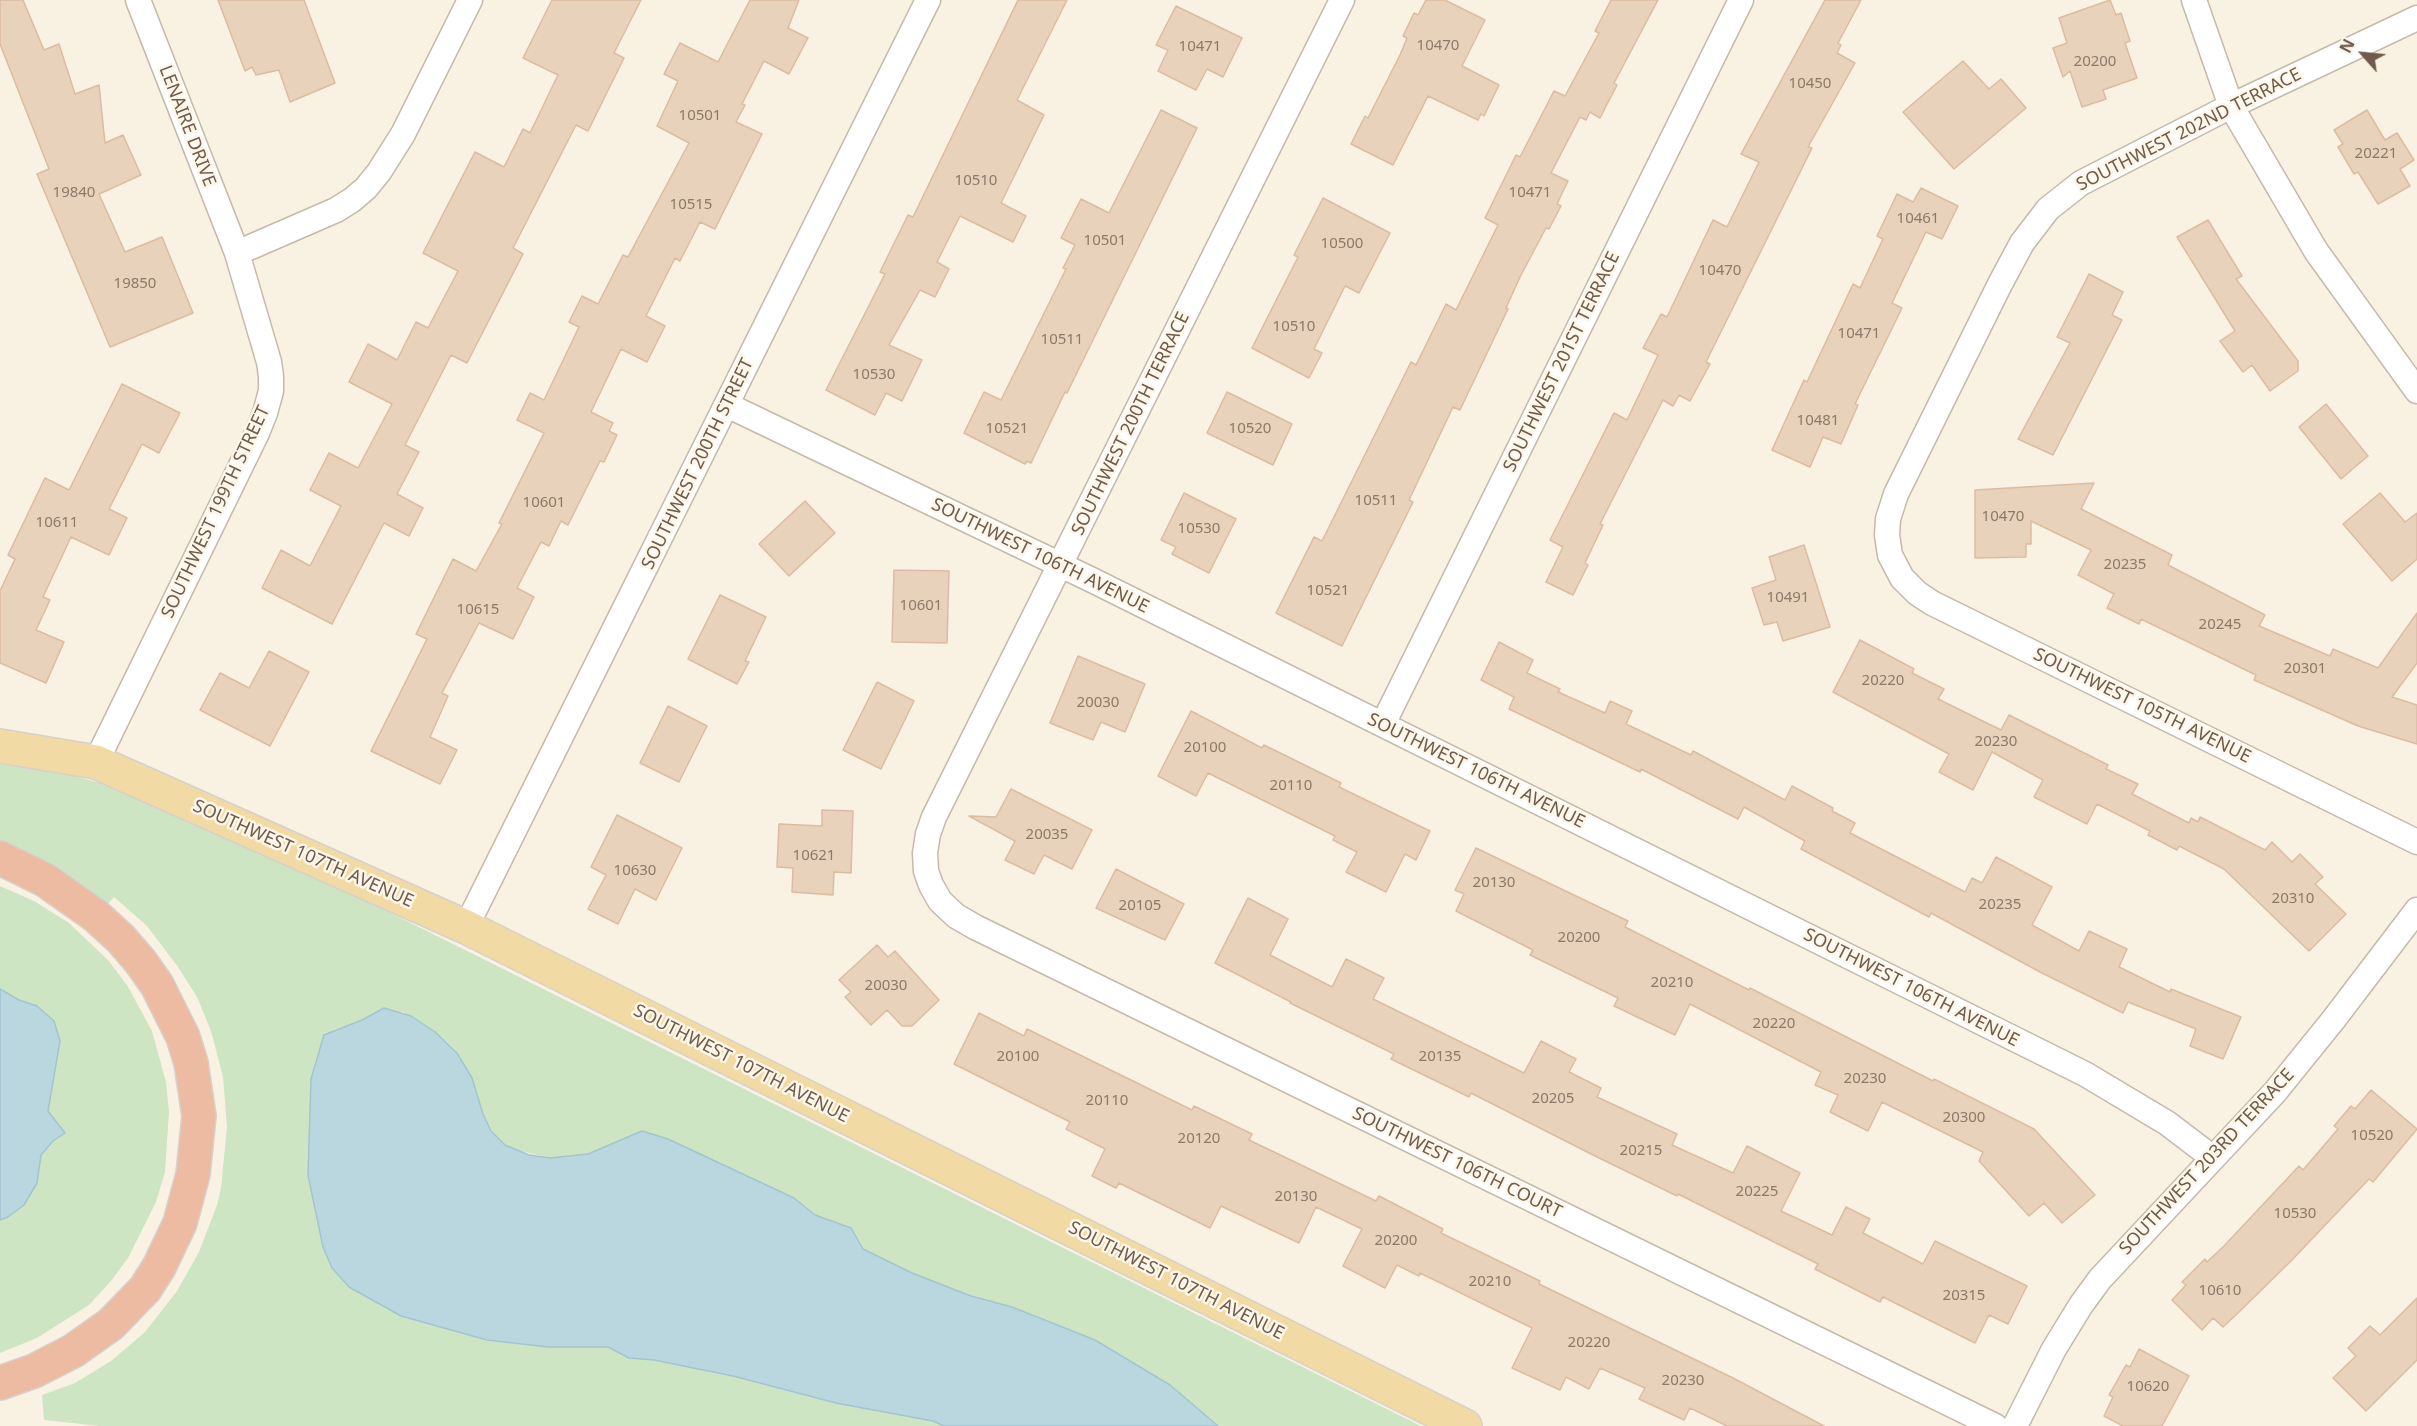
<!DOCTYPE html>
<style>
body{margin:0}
#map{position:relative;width:2417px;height:1426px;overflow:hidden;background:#f9f2e3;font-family:"Noto Sans",sans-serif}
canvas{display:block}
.north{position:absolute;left:2333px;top:24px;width:60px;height:60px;-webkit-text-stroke:4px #fdf6e9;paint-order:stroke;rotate:297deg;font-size:16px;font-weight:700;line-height:24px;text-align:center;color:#6e5b4c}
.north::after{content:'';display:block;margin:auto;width:21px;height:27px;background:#6e5b4c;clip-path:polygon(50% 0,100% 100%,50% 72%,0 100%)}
</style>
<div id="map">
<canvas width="2417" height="1426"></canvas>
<div class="north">N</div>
</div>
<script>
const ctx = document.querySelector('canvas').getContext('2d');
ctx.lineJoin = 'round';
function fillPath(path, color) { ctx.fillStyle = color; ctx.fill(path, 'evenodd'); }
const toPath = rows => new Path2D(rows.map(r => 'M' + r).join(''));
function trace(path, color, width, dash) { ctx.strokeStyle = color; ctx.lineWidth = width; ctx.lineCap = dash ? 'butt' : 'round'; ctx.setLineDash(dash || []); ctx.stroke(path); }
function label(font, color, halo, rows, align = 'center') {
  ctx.font = font + ' "Noto Sans",sans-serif'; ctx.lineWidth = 5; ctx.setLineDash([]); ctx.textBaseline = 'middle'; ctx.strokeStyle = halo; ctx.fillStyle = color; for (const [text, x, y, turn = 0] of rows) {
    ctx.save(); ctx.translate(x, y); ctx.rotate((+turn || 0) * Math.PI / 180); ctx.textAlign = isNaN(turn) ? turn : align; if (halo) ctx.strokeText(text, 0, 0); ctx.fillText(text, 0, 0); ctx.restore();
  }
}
fillPath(toPath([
 [0,764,70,775,122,789,220,828,1421,1426,1218,1426,1194,1406,1050,1323,1012,1307,971,1296,912,1273,863,1249,851,1228,815,1215,794,1198,668,1139,642,1131,588,1154,550,1158,516,1150,505,1145,491,1131,483,1114,472,1078,457,1052,447,1042,403,1012,377,1011,362,1020,324,1035,311,1079,308,1175,349,1287,401,1316,487,1340,548,1347,608,1347,629,1358,654,1360,733,1376,836,1403,933,1421,944,1426,99,1426,44,1420,42,1395,75,1383,111,1361,145,1332,177,1291,199,1252,217,1205,221,1188,227,1127,223,1077,211,1031,197,997,178,967,147,926,114,897,104,908,0,843],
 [0,886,34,901,69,923,108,960,127,985,152,1031,166,1082,169,1112,165,1172,156,1202,128,1258,111,1281,89,1305,37,1338,0,1353,0,1220,8,1217,24,1205,37,1183,41,1155,53,1141,65,1133,48,1111,60,1041,37,1006,19,1000,0,989]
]), '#cee5c4');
const water = toPath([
 [0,989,19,1000,37,1006,54,1021,60,1041,48,1111,65,1133,53,1141,41,1155,37,1183,24,1205,8,1217,0,1220,0,989],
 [384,1008,411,1016,435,1032,457,1053,472,1078,483,1114,491,1131,505,1145,529,1155,550,1158,588,1154,642,1131,668,1139,794,1198,815,1215,851,1228,863,1249,912,1273,971,1296,1012,1307,1095,1340,1170,1385,1218,1426,944,1426,933,1421,836,1403,733,1376,654,1360,629,1358,608,1347,548,1347,487,1340,401,1316,349,1287,332,1268,323,1247,308,1175,311,1079,324,1035,362,1020,384,1008]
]);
fillPath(water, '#bad7e0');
trace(water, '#a2c5d0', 1.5);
const building = toPath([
 [0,0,23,0,44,50,59,44,75,94,99,85,105,143,123,135,141,175,99,194,125,252,162,237,193,313,110,347,37,174,49,169,0,44,0,0],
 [218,0,304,0,335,83,290,102,279,70,256,75,252,67,245,71,218,0],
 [552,0,641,0,614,53,624,58,588,131,576,125,513,248,523,254,467,363,451,355,405,445,419,452,397,494,423,508,409,536,384,523,332,624,262,588,281,550,310,566,341,506,310,490,329,453,358,468,392,404,349,382,368,344,397,360,416,322,428,328,458,271,423,253,475,152,504,167,523,129,530,133,558,75,523,58,552,0],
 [750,0,799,0,788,28,808,38,789,74,764,61,742,104,745,105,736,122,762,134,715,229,700,222,680,261,675,258,646,316,665,326,647,362,621,349,591,412,613,423,609,431,617,435,604,462,600,461,568,525,561,521,549,546,541,542,517,588,534,597,513,639,479,623,442,693,448,696,430,737,457,750,440,784,371,751,427,639,416,634,453,559,476,571,502,524,499,523,544,433,517,420,530,393,544,400,579,327,569,322,582,296,598,304,623,255,628,257,689,143,657,126,678,81,664,74,680,43,718,62,750,0],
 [1018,0,1067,0,1017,100,1044,115,1001,203,1026,216,1013,242,960,216,937,262,949,269,935,297,920,290,889,345,922,360,902,401,886,393,875,415,826,390,885,274,880,272,908,215,913,217,1018,0],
 [1426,0,1445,0,1485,20,1462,66,1499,85,1484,116,1481,114,1478,120,1428,96,1393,165,1351,144,1365,116,1368,118,1400,55,1407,38,1403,36,1414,13,1418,15,1426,0],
 [1611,0,1658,0,1614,83,1617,85,1600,118,1590,112,1586,120,1580,117,1551,173,1568,181,1557,204,1561,206,1549,229,1546,228,1520,277,1506,308,1508,309,1460,410,1453,407,1409,500,1413,502,1342,646,1276,613,1314,537,1322,541,1411,362,1416,365,1446,304,1456,310,1498,225,1485,218,1516,155,1520,157,1554,91,1565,96,1599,33,1595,31,1611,0],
 [1825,0,1861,0,1838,43,1841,45,1837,53,1855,63,1808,147,1812,148,1706,362,1710,364,1690,401,1679,395,1673,406,1663,400,1600,524,1603,525,1585,563,1588,565,1573,595,1546,582,1563,547,1550,540,1614,413,1627,420,1658,355,1643,348,1661,314,1667,317,1713,220,1727,227,1759,162,1741,154,1825,0],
 [2110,0,2116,15,2121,13,2130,41,2125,43,2137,78,2103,90,2106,99,2082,107,2070,71,2063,77,2053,48,2067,43,2059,18,2110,0],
 [1176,6,1242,38,1223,77,1207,69,1196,90,1158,71,1168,50,1156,45,1176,6],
 [1963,61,1989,89,2001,79,2026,108,1954,169,1903,112,1963,61],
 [1161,110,1197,128,1067,393,1065,392,1031,463,1027,461,1025,464,964,433,984,392,1001,400,1066,269,1063,268,1075,245,1061,238,1081,199,1109,213,1161,110],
 [2367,110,2385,140,2397,133,2414,160,2400,169,2410,186,2378,204,2358,172,2354,174,2338,147,2343,144,2334,130,2367,110],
 [1921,188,1958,206,1942,239,1926,232,1892,303,1902,308,1855,404,1858,405,1841,444,1823,437,1810,467,1772,450,1804,380,1807,382,1853,284,1860,288,1883,239,1877,236,1897,194,1913,202,1921,188],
 [1323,198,1390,233,1359,293,1345,286,1314,349,1322,353,1309,378,1252,348,1298,257,1294,255,1323,198],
 [2208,220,2242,276,2236,279,2298,361,2298,371,2270,391,2252,365,2243,372,2220,341,2235,331,2177,237,2208,220],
 [2089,274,2123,292,2112,315,2122,320,2053,455,2018,439,2070,343,2057,337,2089,274],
 [122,384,180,413,159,453,142,444,109,509,127,518,109,555,71,537,43,597,50,600,36,630,64,642,46,683,0,663,0,591,15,559,8,555,45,478,69,490,122,384],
 [1227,392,1292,424,1273,465,1207,433,1227,392],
 [2326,404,2368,456,2341,479,2299,427,2326,404],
 [2094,483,2081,509,2172,555,2168,565,2265,615,2259,626,2330,656,2333,649,2378,668,2417,613,2417,663,2392,697,2417,705,2417,744,2358,726,2254,680,2256,675,2141,619,2139,624,2107,608,2114,594,2078,575,2091,550,2031,521,2031,544,2026,544,2026,557,1975,558,1975,490,2094,483],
 [1184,493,1236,519,1209,573,1172,554,1176,547,1161,540,1184,493],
 [2380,493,2405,522,2417,513,2417,559,2392,581,2343,524,2380,493],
 [805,501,835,533,789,576,759,544,805,501],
 [1804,545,1830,627,1783,641,1777,622,1764,625,1752,588,1776,580,1769,557,1804,545],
 [894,570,949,571,947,643,892,642,894,570],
 [720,595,766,617,745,661,749,662,737,684,688,659,720,595],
 [1860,640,1914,669,1912,673,1944,689,1938,699,2001,730,2009,715,2108,765,2106,769,2138,784,2132,794,2189,823,2191,818,2198,822,2200,817,2265,850,2272,842,2292,862,2300,854,2323,877,2315,884,2346,914,2309,951,2224,869,2179,846,2177,850,2148,835,2150,831,2097,804,2087,824,2034,797,2043,780,1992,752,1973,790,1939,772,1949,754,1833,692,1860,640],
 [1499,642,1533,660,1527,673,1560,689,1558,692,1605,713,1610,701,1632,711,1626,724,1691,755,1693,751,1785,800,1792,786,1833,808,1832,811,1855,823,1850,833,1965,892,1972,878,1982,883,1996,857,2052,887,2032,925,2079,951,2089,931,2127,949,2119,967,2170,992,2171,989,2241,1017,2223,1059,2190,1046,2196,1029,2128,1002,2123,1013,2040,972,1931,913,1929,917,1801,849,1805,841,1744,807,1738,819,1641,769,1640,772,1509,709,1514,697,1481,680,1499,642],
 [269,651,309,672,270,746,200,710,220,673,249,688,269,651],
 [1078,656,1145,684,1125,732,1101,722,1093,740,1050,723,1078,656],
 [877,682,914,701,881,769,843,750,877,682],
 [668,706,707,726,679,782,640,763,668,706],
 [1191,711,1262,748,1264,745,1341,783,1339,787,1430,831,1416,860,1405,854,1386,892,1346,872,1357,852,1333,840,1335,836,1208,773,1196,796,1158,776,1191,711],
 [1011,789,1092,830,1072,869,1044,855,1034,874,1005,860,1015,841,969,816,996,817,1011,789],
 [822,810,853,811,851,873,834,872,833,895,792,892,793,868,777,867,779,824,822,826,822,810],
 [617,815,682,848,656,900,635,889,618,924,588,909,606,875,591,867,617,815],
 [1476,848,1628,921,1625,927,1749,990,1750,988,1933,1081,1934,1079,2034,1129,2095,1195,2062,1223,2044,1203,2029,1216,1979,1161,1983,1152,1882,1102,1868,1131,1830,1112,1838,1095,1815,1085,1821,1072,1690,1004,1675,1035,1614,1006,1618,998,1530,955,1533,950,1456,911,1464,894,1455,890,1476,848],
 [1116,869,1184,904,1165,940,1096,908,1116,869],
 [1248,898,1288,919,1270,955,1332,987,1346,959,1384,978,1373,999,1524,1073,1541,1041,1576,1059,1569,1072,1601,1088,1597,1097,1677,1134,1672,1145,1733,1173,1747,1146,1800,1173,1781,1211,1832,1235,1846,1207,1870,1219,1863,1233,1923,1264,1935,1241,2027,1286,2008,1324,1989,1315,1975,1343,1883,1297,1880,1302,1815,1269,1818,1264,1678,1194,1677,1196,1595,1156,1471,1093,1469,1097,1391,1059,1394,1054,1290,1003,1291,1002,1215,963,1248,898],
 [877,945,888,957,895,951,939,1000,912,1026,902,1026,887,1010,871,1025,845,997,851,992,839,980,877,945],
 [979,1013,1024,1036,1027,1029,1192,1110,1194,1106,1252,1134,1249,1140,1376,1201,1379,1196,1443,1229,1441,1233,1540,1281,1539,1284,1733,1378,1824,1426,1727,1426,1690,1408,1684,1420,1639,1399,1645,1388,1600,1368,1589,1389,1566,1377,1560,1390,1512,1368,1532,1328,1420,1273,1419,1276,1397,1265,1385,1288,1343,1266,1362,1229,1316,1207,1299,1243,1221,1206,1210,1228,1119,1183,1116,1188,1092,1176,1105,1149,1066,1129,1070,1122,954,1064,979,1013],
 [2371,1090,2417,1129,2373,1182,2369,1179,2291,1261,2239,1312,2223,1327,2213,1318,2202,1330,2172,1300,2186,1285,2182,1282,2205,1259,2207,1262,2224,1246,2299,1166,2303,1170,2338,1129,2334,1126,2351,1106,2355,1109,2371,1090],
 [2417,1298,2417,1360,2366,1411,2333,1378,2356,1356,2348,1348,2370,1326,2380,1335,2417,1298],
 [2139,1349,2189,1376,2162,1426,2123,1426,2104,1416,2113,1397,2109,1395,2126,1365,2130,1367,2139,1349]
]);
fillPath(building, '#e8d2bc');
trace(building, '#dcbca0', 1.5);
const street = toPath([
 [1342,0,934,817,928,834,925,853,926,871,931,885,940,901,956,916,975,927,1995,1426],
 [2194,0,2231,106,2316,251,2417,391],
 [2417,18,2231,106,2081,183,2048,209,2022,243,2000,284,1896,494,1888,519,1887,535,1890,555,1902,578,1917,593,1932,603,2417,842],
 [237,253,336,210,352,200,366,188,379,172,403,134,470,0],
 [727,405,1092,580,2085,1074,2167,1123,2213,1158],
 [1383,724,1741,0],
 [96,762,257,433,265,413,271,391,271,376,269,362,237,253,138,0],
 [466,927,928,0],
 [2015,1426,2054,1349,2081,1305,2100,1279,2275,1092,2334,1019,2417,910]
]);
const primary = toPath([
 [0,746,96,762,466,927,1465,1426]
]);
const highway = toPath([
 [0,858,45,880,96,916,121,939,140,961,157,985,183,1037,191,1063,199,1116,193,1174,180,1223,159,1267,145,1289,111,1324,73,1351,34,1371,0,1383]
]);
trace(street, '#c6b9a9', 27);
trace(primary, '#d6d1cd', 36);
trace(highway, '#d6d1cd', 36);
trace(street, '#fff', 24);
trace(primary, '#f1daa3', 33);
trace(highway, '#edbba1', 33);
label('15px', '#8c7968', null, [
 ["10470",1438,46],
 ["10471",1200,47],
 ["20200",2095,62],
 ["10450",1810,84],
 ["10501",700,116],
 ["20221",2376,154],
 ["10510",976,181],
 ["19840",74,193],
 ["10471",1530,193],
 ["10515",691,205],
 ["10461",1918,219],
 ["10501",1105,241],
 ["10500",1342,244],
 ["10470",1720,271],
 ["19850",135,284],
 ["10510",1294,327],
 ["10471",1859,334],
 ["10511",1062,340],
 ["10530",874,375],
 ["10481",1818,421],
 ["10521",1007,429],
 ["10520",1250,429],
 ["10511",1376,501],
 ["10601",544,503],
 ["10470",2003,517],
 ["10611",57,523],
 ["10530",1199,529],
 ["20235",2125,565],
 ["10521",1328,591],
 ["10491",1788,598],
 ["10601",921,606],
 ["10615",478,610],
 ["20245",2220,625],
 ["20301",2305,669],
 ["20220",1883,681],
 ["20030",1098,703],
 ["20230",1996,742],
 ["20100",1205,748],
 ["20110",1291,786],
 ["20035",1047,835],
 ["10621",814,856],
 ["10630",635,871],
 ["20130",1494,883],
 ["20310",2293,899],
 ["20235",2000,905],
 ["20105",1140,906],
 ["20200",1579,938],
 ["20210",1672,983],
 ["20030",886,986],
 ["20220",1774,1024],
 ["20100",1018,1057],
 ["20135",1440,1057],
 ["20230",1865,1079],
 ["20205",1553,1099],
 ["20110",1107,1101],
 ["20300",1964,1118],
 ["10520",2372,1136],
 ["20120",1199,1139],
 ["20215",1641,1151],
 ["20225",1757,1192],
 ["20130",1296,1197],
 ["10530",2295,1214],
 ["20200",1396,1241],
 ["20210",1490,1282],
 ["10610",2220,1291],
 ["20315",1964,1296],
 ["20220",1589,1343],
 ["20230",1683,1381],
 ["10620",2148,1387]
]);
label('18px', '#6e5b4c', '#fdf6e9', [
 ["LENAIRE DRIVE",187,126,69],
 ["SOUTHWEST 202ND TERRACE",2189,130,-27],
 ["SOUTHWEST 201ST TERRACE",1562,362,-64],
 ["SOUTHWEST 200TH TERRACE",1131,424,-64],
 ["SOUTHWEST 200TH STREET",698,464,-64],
 ["SOUTHWEST 199TH STREET",216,512,-65],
 ["SOUTHWEST 106TH AVENUE",1040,556,26],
 ["SOUTHWEST 105TH AVENUE",2142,706,26],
 ["SOUTHWEST 106TH AVENUE",1476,771,26],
 ["SOUTHWEST 107TH AVENUE",303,854,24],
 ["SOUTHWEST 106TH AVENUE",1911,988,27],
 ["SOUTHWEST 107TH AVENUE",741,1064,27],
 ["SOUTHWEST 203RD TERRACE",2207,1162,-47],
 ["SOUTHWEST 106TH COURT",1457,1163,26],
 ["SOUTHWEST 107TH AVENUE",1176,1281,27]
]);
</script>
